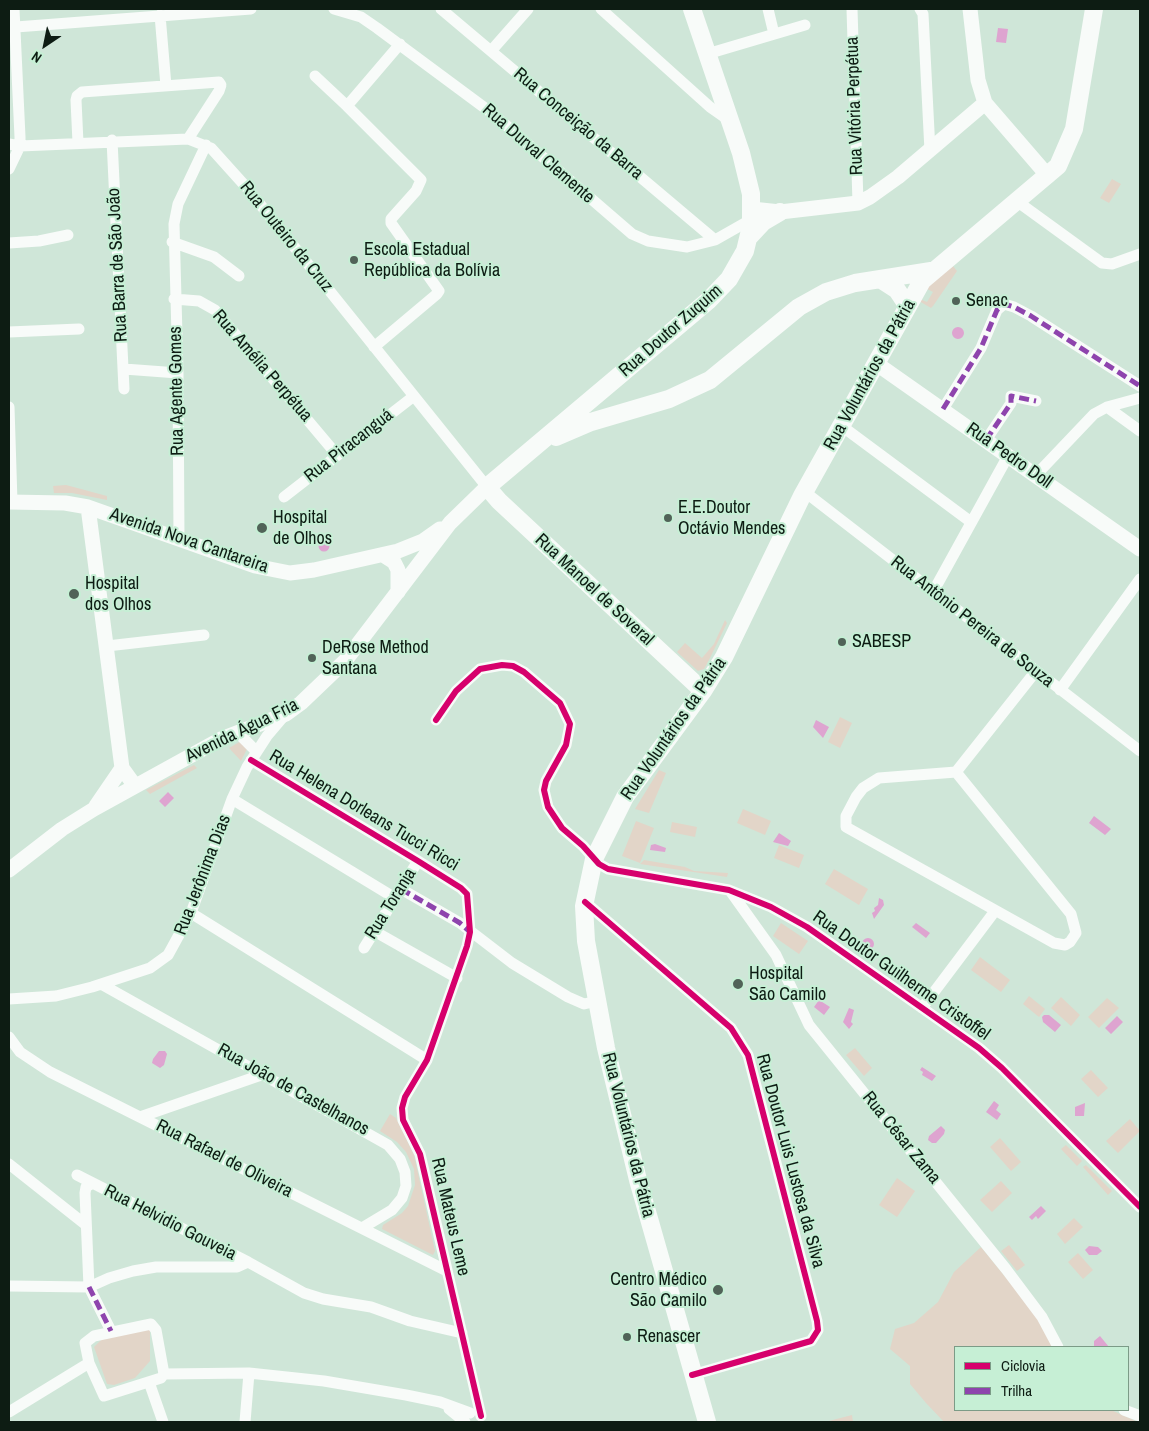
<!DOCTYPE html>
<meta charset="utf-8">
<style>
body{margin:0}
#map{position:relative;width:1149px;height:1431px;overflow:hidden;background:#cfe6d8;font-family:"Archivo Narrow",sans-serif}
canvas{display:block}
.frame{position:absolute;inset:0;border:10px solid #0d1c13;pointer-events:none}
.legend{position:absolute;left:954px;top:1346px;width:175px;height:65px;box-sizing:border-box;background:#c6efd5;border:1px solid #7c9b87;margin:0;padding:6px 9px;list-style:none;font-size:15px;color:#0d1c13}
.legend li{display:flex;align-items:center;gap:10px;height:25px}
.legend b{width:25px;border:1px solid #7c9b87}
.north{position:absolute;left:20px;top:20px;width:50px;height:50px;-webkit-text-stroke:4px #c6efd5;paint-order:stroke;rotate:214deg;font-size:14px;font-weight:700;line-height:20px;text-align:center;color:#0d1c13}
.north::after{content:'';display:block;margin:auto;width:18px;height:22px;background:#0d1c13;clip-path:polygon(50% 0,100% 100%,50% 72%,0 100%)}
</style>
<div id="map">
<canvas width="1149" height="1431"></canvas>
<div class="frame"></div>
<ul class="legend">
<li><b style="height:6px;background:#d6006c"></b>Ciclovia</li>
<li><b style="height:6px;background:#8e44ad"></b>Trilha</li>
</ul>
<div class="north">N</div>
</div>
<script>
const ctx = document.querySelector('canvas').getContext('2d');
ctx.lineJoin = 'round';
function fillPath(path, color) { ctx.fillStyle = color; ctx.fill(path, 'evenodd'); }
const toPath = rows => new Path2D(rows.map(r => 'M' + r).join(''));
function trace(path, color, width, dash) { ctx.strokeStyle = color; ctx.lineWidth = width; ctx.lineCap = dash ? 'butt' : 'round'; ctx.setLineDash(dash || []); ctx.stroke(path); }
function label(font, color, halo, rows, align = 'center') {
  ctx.font = font + ' "Archivo Narrow",sans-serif'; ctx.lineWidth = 4; ctx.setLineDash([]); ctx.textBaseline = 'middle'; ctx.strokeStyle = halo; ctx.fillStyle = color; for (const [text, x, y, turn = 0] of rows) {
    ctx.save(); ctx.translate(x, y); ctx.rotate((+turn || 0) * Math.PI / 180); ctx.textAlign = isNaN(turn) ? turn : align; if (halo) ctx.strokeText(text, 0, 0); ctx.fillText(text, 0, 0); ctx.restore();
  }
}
fillPath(toPath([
 [1112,179,1121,184,1109,203,1100,198],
 [953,266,957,271,933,306,931,308,919,301,920,299,927,302,933,292,925,288],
 [66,485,107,496,107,500,72,493,54,493,53,486],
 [725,620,727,623,708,662,704,669,698,671,677,652,685,643,702,658,714,644],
 [840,717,852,723,840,748,828,742],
 [241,741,248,747,241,761,229,748],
 [194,765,197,768,150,794,146,790],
 [659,770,666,773,649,813,635,809],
 [743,809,771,821,765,835,737,823],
 [636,821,654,828,640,863,622,856],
 [672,822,697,827,695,837,670,832],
 [779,845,804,855,799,868,774,858],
 [644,860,685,867,694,871,728,873,727,877,640,864],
 [834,869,868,889,859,905,825,884],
 [781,923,808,941,799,954,773,936],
 [980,957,1010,980,1001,992,971,970],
 [1029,996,1045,1009,1039,1017,1023,1004],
 [1061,997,1080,1015,1071,1026,1051,1008],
 [1107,998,1119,1008,1099,1028,1088,1017],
 [855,1048,872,1068,864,1076,846,1055],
 [1091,1070,1108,1088,1098,1097,1081,1079],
 [390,1114,396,1118,414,1155,435,1251,433,1255,382,1229,383,1225,402,1213,408,1206,415,1185,414,1169,406,1152,397,1142,380,1131],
 [1130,1119,1140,1131,1118,1153,1106,1141],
 [1000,1138,1021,1162,1011,1171,990,1147],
 [1066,1145,1082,1161,1077,1166,1061,1149],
 [1086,1165,1112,1191,1108,1195,1083,1167],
 [897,1178,915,1191,897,1217,879,1205],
 [1001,1181,1012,1193,992,1212,980,1200],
 [1074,1218,1083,1227,1065,1244,1057,1234],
 [1009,1245,1025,1265,1017,1271,1001,1251],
 [981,1247,1038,1317,1053,1347,955,1347,955,1410,1111,1410,1138,1422,944,1422,926,1403,910,1384,910,1366,890,1349,895,1329,914,1323,938,1302,954,1272],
 [1078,1253,1093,1270,1083,1279,1068,1262],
 [147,1329,150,1330,150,1361,135,1378,114,1385,107,1384,94,1347,103,1338],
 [852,1415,853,1422,825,1422]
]), '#e2d5c8');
fillPath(toPath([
 [998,28,1008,29,1006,43,996,42],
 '952 333a6 6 0 1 1 12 0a6 6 0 1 1-12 0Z',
 '318.5 546a5.5 5.5 0 1 1 11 0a5.5 5.5 0 1 1-11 0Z',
 [816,720,829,727,823,738,813,727],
 [168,792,174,798,165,807,159,801],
 [1094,816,1111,829,1105,835,1089,823],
 [779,833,791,841,788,846,773,842],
 [655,844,666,848,665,852,650,850,651,845],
 [879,898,883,900,884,905,874,919,872,913,875,911,874,908,878,905],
 [916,923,930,933,926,938,912,927],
 '862 944a6 6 0 1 1 12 0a6 6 0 1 1-12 0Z',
 [819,1000,830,1007,824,1015,814,1007],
 [849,1008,854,1010,851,1022,853,1024,849,1029,843,1022],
 [1044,1015,1049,1015,1061,1025,1055,1032,1043,1022,1042,1017],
 [1117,1016,1123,1022,1111,1034,1105,1028],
 [159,1051,165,1051,167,1054,164,1065,160,1068,152,1063,153,1059],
 [922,1067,936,1076,932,1081,922,1075,923,1072,920,1070],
 [994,1101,999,1105,996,1110,1001,1114,997,1120,986,1112],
 [1085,1103,1084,1116,1075,1116,1075,1107],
 [941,1126,945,1130,944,1134,936,1143,932,1143,928,1140,929,1136],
 [1041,1206,1046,1211,1038,1219,1036,1216,1032,1220,1029,1217],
 [1089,1246,1098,1247,1102,1251,1097,1255,1089,1255,1085,1250],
 [1100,1336,1109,1347,1094,1347,1094,1341]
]), '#dea4d0');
trace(toPath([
 [334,9,361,17,377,28,493,114,632,234,648,241,687,247,715,240,752,219],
 [441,9,715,240],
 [601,9,710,107,730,121],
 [768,9,774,34],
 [852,9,858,203],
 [920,9,923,14,930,151],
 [160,15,166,86],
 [16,27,251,9],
 [491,51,528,9],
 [707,54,805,25],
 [315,76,347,106],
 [112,140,124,389],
 [78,143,76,100,77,96,82,92,219,82,221,85,219,91,188,139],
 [9,144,20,146,188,139,211,148,247,188,487,487],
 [9,169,20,146,20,137,14,9],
 [1018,202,1102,263,1112,264,1140,254],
 [172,242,214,257,239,276],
 [9,243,39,241,68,235],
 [174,299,199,301,215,310,337,455],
 [9,332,79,329],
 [374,347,437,294,439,291,391,223,391,219,416,191,421,180,347,106,400,44],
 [124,369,178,373],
 [9,407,12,502],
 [1107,407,1140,431],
 [943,409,981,348,997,310,1004,304,1014,307,1031,316,1140,386],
 [843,427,971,522],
 [986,440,1011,403,1011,396,1036,401],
 [1036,475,1094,414,1107,407,1140,398],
 [805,492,1140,751],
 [284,497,414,396],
 [179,539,178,373,174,224,178,204,206,145],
 [933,592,1008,456],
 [107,646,204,635],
 [1060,690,1140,579],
 [436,720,456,691,480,669,502,665,513,666,524,672,560,703,570,724,566,745,546,781,544,790,548,807,562,828,583,846,599,864,608,869,729,890,771,907,807,927,979,1048,1002,1068,1140,1207],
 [237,732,256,751],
 [251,760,418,861,461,888,467,894,470,932,467,946,427,1060,405,1097,402,1108,403,1120,420,1154,481,1416],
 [956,772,1071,914,1076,933,1070,942,1065,945,1054,943,846,827,846,816,856,797,863,788,879,778,956,772],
 [956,772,1036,671],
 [232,799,395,898],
 [401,889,460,923,512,963,568,997,584,1004,597,1001],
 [731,892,776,955,809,1025,1006,1269,1042,1317,1058,1347],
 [585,902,731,1028,748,1055,817,1321,818,1330,811,1341,692,1375],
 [191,913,427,1060],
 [374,931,457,978],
 [364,948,418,861],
 [101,984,388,1145,400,1159,405,1172,406,1186,402,1198,392,1210,362,1228],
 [9,999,56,996,92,987,150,968,168,955,191,913,232,799,247,767,267,736,284,716],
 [922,1008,995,911],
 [9,1037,20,1052,50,1072,447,1271],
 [140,1117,264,1074],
 [9,1164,86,1225],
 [77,1175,248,1262],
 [93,1183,86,1187,85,1193,89,1287,111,1331],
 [9,1286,89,1287,109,1278,133,1271,156,1267,237,1267,248,1262,304,1293,323,1299,371,1307,410,1321,462,1333],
 [164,1374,156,1330,151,1324,94,1336,85,1343,89,1363,104,1396,161,1378,164,1374,249,1373,324,1381,406,1395,440,1402,470,1413],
 [149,1382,163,1422],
 [449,1409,465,1422],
 [1124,1410,1140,1416],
 [9,1412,89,1363],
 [245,1422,249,1373]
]), '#f8fbf9', 11);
trace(toPath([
 [970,9,978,80,985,103,1048,176],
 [752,209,780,212,858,203,870,197,898,177,985,103],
 [877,364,1140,549],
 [9,502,65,503,88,507,255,566,290,573,314,570,398,551,423,541,440,529],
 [88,507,122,768,135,786],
 [383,555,394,562,398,570,398,592],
 [96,806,122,768],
 [9,870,62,829,94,809,221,739,286,714,301,703,345,661,450,523,487,487]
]), '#f8fbf9', 15);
trace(toPath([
 [692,9,741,153,751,194,751,226,745,251,729,279,709,300,487,487,499,501,703,691],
 [749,237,763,222,780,212],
 [880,279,897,290,907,305],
 [556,437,591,422,669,399,710,380,799,307,826,292,855,283,931,271],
 [707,1422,638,1180,606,1048,586,941,584,906,594,859,625,797,703,691,724,657,802,496,922,281,1058,166,1074,129,1094,9]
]), '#f8fbf9', 18);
trace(toPath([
 [943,409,981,348,997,310,1004,304,1014,307,1031,316,1140,386],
 [986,440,1011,403,1011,396,1036,401],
 [401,889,460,923,470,932],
 [89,1287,111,1331]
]), '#8e44ad', 5, [10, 5]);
trace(toPath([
 [436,720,456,691,480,669,502,665,513,666,524,672,560,703,570,724,566,745,546,781,544,790,548,807,562,828,583,846,599,864,608,869,729,890,771,907,807,927,979,1048,1002,1068,1140,1207],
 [251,760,418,861,461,888,467,894,470,932,467,946,427,1060,405,1097,402,1108,403,1120,420,1154,481,1416],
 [585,902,731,1028,748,1055,817,1321,818,1330,811,1341,692,1375]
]), '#d6006c', 6);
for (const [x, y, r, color] of [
 [354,260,5,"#516358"],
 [956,301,5,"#516358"],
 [668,518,5,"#516358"],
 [262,528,6,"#516358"],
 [74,594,6,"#516358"],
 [842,642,5,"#516358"],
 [312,658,5,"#516358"],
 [738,984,6,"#516358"],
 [718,1290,6,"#516358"],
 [627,1337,5,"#516358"]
]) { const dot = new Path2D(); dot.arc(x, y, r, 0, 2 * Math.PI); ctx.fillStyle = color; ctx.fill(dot); trace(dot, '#c6efd5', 2); }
label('18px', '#0d1c13', '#c6efd5', [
 ["Rua Vitória Perpétua",855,106,-92],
 ["Rua Conceição da Barra",578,124,40],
 ["Rua Durval Clemente",538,154,41],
 ["Rua Outeiro da Cruz",286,237,51],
 ["Rua Barra de São João",118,265,-93],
 ["Rua Doutor Zuquim",671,331,-41],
 ["Rua Amélia Perpétua",262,366,49],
 ["Rua Voluntários da Pátria",870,375,-61],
 ["Rua Agente Gomes",177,391,-91],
 ["Rua Piracanguá",349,446,-38],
 ["Rua Pedro Doll",1009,456,35],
 ["Avenida Nova Cantareira",189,541,19],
 ["Rua Manoel de Soveral",594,590,43],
 ["Rua Antônio Pereira de Souza",972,622,38],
 ["Rua Voluntários da Pátria",674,729,-55],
 ["Avenida Água Fria",242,731,-26],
 ["Rua Helena Dorleans Tucci Ricci",364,811,31],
 ["Rua Jerônima Dias",203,875,-69],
 ["Rua Toranja",391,904,-58],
 ["Rua Doutor Guilherme Cristoffel",901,976,35],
 ["Rua João de Castelhanos",293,1090,29],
 ["Rua Voluntários da Pátria",628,1135,76],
 ["Rua César Zama",901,1138,51],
 ["Rua Rafael de Oliveira",224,1159,27],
 ["Rua Doutor Luis Lustosa da Silva",790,1161,75],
 ["Rua Mateus Leme",450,1217,77],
 ["Rua Helvidio Gouveia",170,1223,27]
]);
label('18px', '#0d1c13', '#c6efd5', [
 ["Escola Estadual",364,250],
 ["República da Bolívia",364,271],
 ["Senac",966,301],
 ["E.E.Doutor",678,508],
 ["Octávio Mendes",678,529],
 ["Hospital",273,518],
 ["de Olhos",273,539],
 ["Hospital",85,584],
 ["dos Olhos",85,605],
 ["SABESP",852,642],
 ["DeRose Method",322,648],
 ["Santana",322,669],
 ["Hospital",749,974],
 ["São Camilo",749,995],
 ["Centro Médico",707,1280,"right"],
 ["São Camilo",707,1301,"right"],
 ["Renascer",637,1337]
], 'left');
</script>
